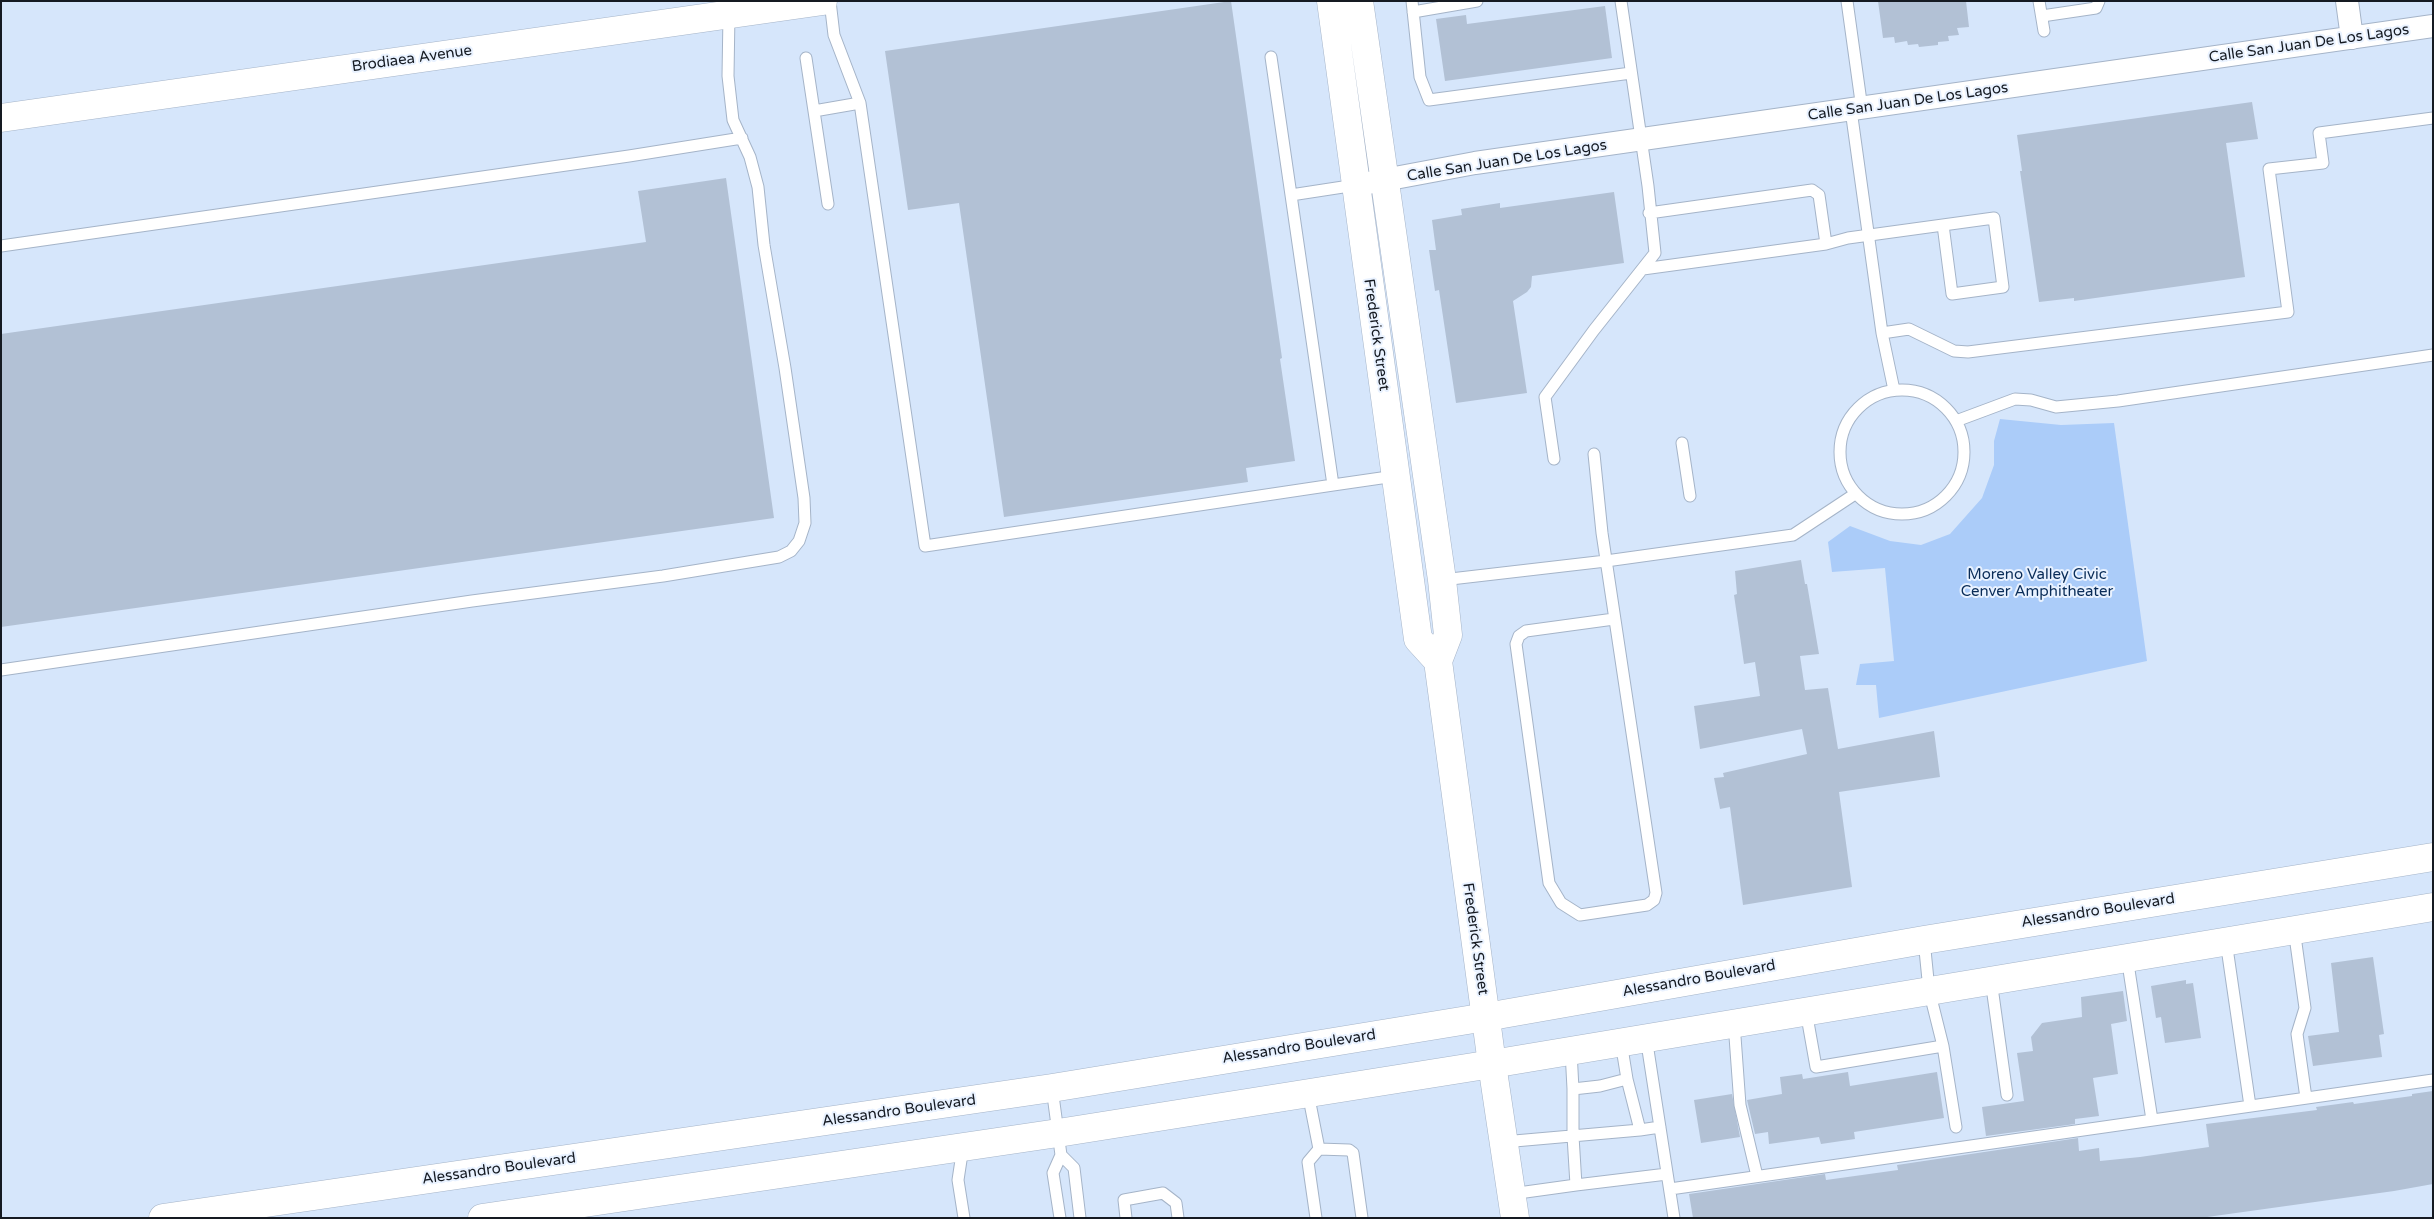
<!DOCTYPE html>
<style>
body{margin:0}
#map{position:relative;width:2434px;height:1219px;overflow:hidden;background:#d6e6fb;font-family:"Varela Round",sans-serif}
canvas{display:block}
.frame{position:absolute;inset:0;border:2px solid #151a22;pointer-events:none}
</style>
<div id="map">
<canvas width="2434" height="1219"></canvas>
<div class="frame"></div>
</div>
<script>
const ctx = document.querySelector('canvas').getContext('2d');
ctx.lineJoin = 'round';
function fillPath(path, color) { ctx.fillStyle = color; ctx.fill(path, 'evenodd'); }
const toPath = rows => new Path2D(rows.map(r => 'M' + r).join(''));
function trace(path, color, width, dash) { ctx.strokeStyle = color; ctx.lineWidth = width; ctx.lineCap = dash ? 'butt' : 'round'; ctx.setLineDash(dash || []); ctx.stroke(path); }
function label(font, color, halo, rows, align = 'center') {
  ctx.font = font + ' "Varela Round",sans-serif'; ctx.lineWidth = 4; ctx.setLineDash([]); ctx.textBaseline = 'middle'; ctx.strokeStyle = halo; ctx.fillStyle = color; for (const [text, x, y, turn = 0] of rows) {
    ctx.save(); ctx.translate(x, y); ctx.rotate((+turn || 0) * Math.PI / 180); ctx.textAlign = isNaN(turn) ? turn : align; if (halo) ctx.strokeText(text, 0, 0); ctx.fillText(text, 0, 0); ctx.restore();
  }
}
fillPath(toPath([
 [2000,419,2061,425,2114,423,2147,661,1879,718,1876,685,1856,685,1860,664,1894,661,1885,568,1832,572,1828,542,1850,526,1890,541,1921,545,1950,534,1982,498,1994,465,1994,441]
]), '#abccf9');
fillPath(toPath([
 [1231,1,1282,358,1280,359,1295,461,1246,468,1248,482,1004,517,959,203,908,210,885,51],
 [1878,1,1966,1,1969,27,1957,28,1959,35,1948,36,1949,41,1938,42,1938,45,1919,47,1918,44,1908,45,1907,41,1895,43,1894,37,1883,38],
 [1605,6,1612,58,1445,81,1436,19,1466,15,1467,24],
 [2252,102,2258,139,2226,143,2245,277,2074,301,2074,298,2039,302,2020,171,2022,171,2017,135],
 [726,178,774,518,1,627,1,334,646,242,638,191],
 [1614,192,1624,263,1532,276,1531,287,1527,292,1513,301,1527,393,1456,403,1439,290,1435,291,1429,250,1436,250,1432,220,1462,215,1461,209,1500,203,1500,208],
 [1801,560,1805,584,1807,584,1819,654,1800,656,1805,690,1828,688,1838,749,1934,731,1940,777,1839,792,1852,887,1743,905,1730,807,1720,809,1714,778,1724,777,1723,773,1807,754,1802,729,1700,749,1694,706,1760,696,1755,662,1744,664,1734,595,1737,594,1735,571],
 [2373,957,2384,1034,2379,1035,2382,1057,2313,1066,2308,1036,2339,1032,2331,963],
 [2186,980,2186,984,2193,983,2201,1038,2165,1043,2161,1017,2156,1018,2151,986],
 [2123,991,2127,1021,2111,1024,2118,1074,2093,1078,2099,1116,2075,1119,2075,1124,1986,1136,1982,1107,2024,1101,2017,1053,2033,1051,2031,1037,2042,1023,2082,1017,2081,997],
 [1848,1072,1850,1086,1937,1072,1944,1118,1854,1132,1855,1139,1821,1144,1819,1137,1769,1144,1768,1132,1755,1134,1747,1100,1782,1094,1780,1077,1802,1074,1803,1079],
 [2433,1091,2433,1184,2394,1191,2200,1218,1693,1218,1689,1194,1825,1174,1826,1180,1898,1170,1897,1165,2078,1138,2079,1151,2099,1148,2100,1161,2140,1157,2209,1147,2206,1124,2309,1111,2317,1110,2316,1107,2353,1102,2354,1104,2412,1096,2412,1094],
 [1732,1094,1740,1137,1701,1143,1694,1100]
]), '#b2c1d5');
const service = toPath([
 [830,1,834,35,860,103,925,546,1333,485,1291,195,1356,185],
 [1412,1,1420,77,1429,100,1631,73],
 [1847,1,1862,109],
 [2039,1,2044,31],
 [1413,12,1477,1],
 [2042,16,2096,8,2099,1],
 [1271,57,1291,195],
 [806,58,828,204],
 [1851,110,1882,333,1894,390],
 [814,111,860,103],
 [1649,213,1812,190,1819,195,1826,244,1848,238,1994,218,2003,287,1952,294,1943,225],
 [1,246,629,156,742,138],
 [1643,269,1826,244],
 [1882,333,1909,329,1954,351,1968,352,2288,312,2269,169,2323,163,2319,133,2433,118],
 '1840 452a62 62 0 1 1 124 0a62 62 0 1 1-124 0Z',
 [1956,421,2015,399,2031,400,2056,407,2118,401,2433,355],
 [1682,443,1690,496],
 [1594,454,1602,533,1656,893,1654,900,1647,905,1580,915,1561,903,1549,883,1516,644,1519,636,1526,631,1614,619],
 [1554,459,1545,397,1594,330,1655,253,1648,186,1621,1],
 [1333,485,1395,476],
 [1442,580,1606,561,1793,535,1855,494],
 [1,670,472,601,663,576,779,557,791,551,799,541,805,523,804,498,785,368,764,245,758,187,750,157,733,120,728,76,729,14],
 [2294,929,2305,1008,2297,1034,2306,1098],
 [1924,940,1929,990,1943,1046,1956,1127],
 [2226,941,2250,1106],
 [2127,957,2152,1120],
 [1991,980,2007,1095],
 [1806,1011,1816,1067,1943,1046],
 [1734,1023,1740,1105,1757,1176],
 [1646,1037,1674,1218],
 [1571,1051,1573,1089,1600,1086,1627,1079,1621,1042],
 [1627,1079,1640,1130,1660,1127],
 [1052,1088,1061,1155,1053,1173,1060,1218],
 [1308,1093,1319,1149,1349,1150,1353,1153,1362,1218],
 [1503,1142,1640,1130],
 [963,1147,958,1180,964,1218],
 [1061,1155,1074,1168,1080,1218],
 [1576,1185,1667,1174],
 [1670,1189,2433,1080],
 [1511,1194,1576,1185,1573,1136,1573,1089],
 [1126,1218,1124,1200,1163,1193,1176,1203,1178,1218],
 [1316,1218,1308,1162,1319,1149]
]);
const minor = toPath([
 [2347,1,2352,38],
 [1368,183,1475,163,2433,26]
]);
const tertiary = toPath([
 [1,118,823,1]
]);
const secondary = toPath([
 [1331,1,1418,639,1438,661],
 [1359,1,1442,580,1448,635,1438,661,1492,1064,1515,1218]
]);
const primary = toPath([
 [163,1218,1052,1088,1486,1017,1924,940,2433,857],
 [482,1218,1058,1133,1492,1064,2433,907]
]);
trace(service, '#a5b4c8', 13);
trace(minor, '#a5b4c8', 24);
trace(tertiary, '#a5b4c8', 29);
trace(secondary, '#a5b4c8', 29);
trace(primary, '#a5b4c8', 29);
trace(service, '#fff', 11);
trace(minor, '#fff', 22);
trace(tertiary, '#fff', 28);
trace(secondary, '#fff', 28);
trace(primary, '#fff', 28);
label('15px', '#151a22', '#e9f2ff', [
 ["Calle San Juan De Los Lagos",2309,44,-8],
 ["Brodiaea Avenue",412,59,-8],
 ["Calle San Juan De Los Lagos",1908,102,-8],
 ["Calle San Juan De Los Lagos",1507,161,-9],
 ["Frederick Street",1376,335,82],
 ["Alessandro Boulevard",2098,911,-9],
 ["Frederick Street",1475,939,82],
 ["Alessandro Boulevard",1699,979,-10],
 ["Alessandro Boulevard",1299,1047,-9],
 ["Alessandro Boulevard",899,1111,-8],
 ["Alessandro Boulevard",499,1169,-8]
]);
label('15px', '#092c58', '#e9f2ff', [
 ["Moreno Valley Civic",2037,575],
 ["Cenver Amphitheater",2037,592]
]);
</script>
